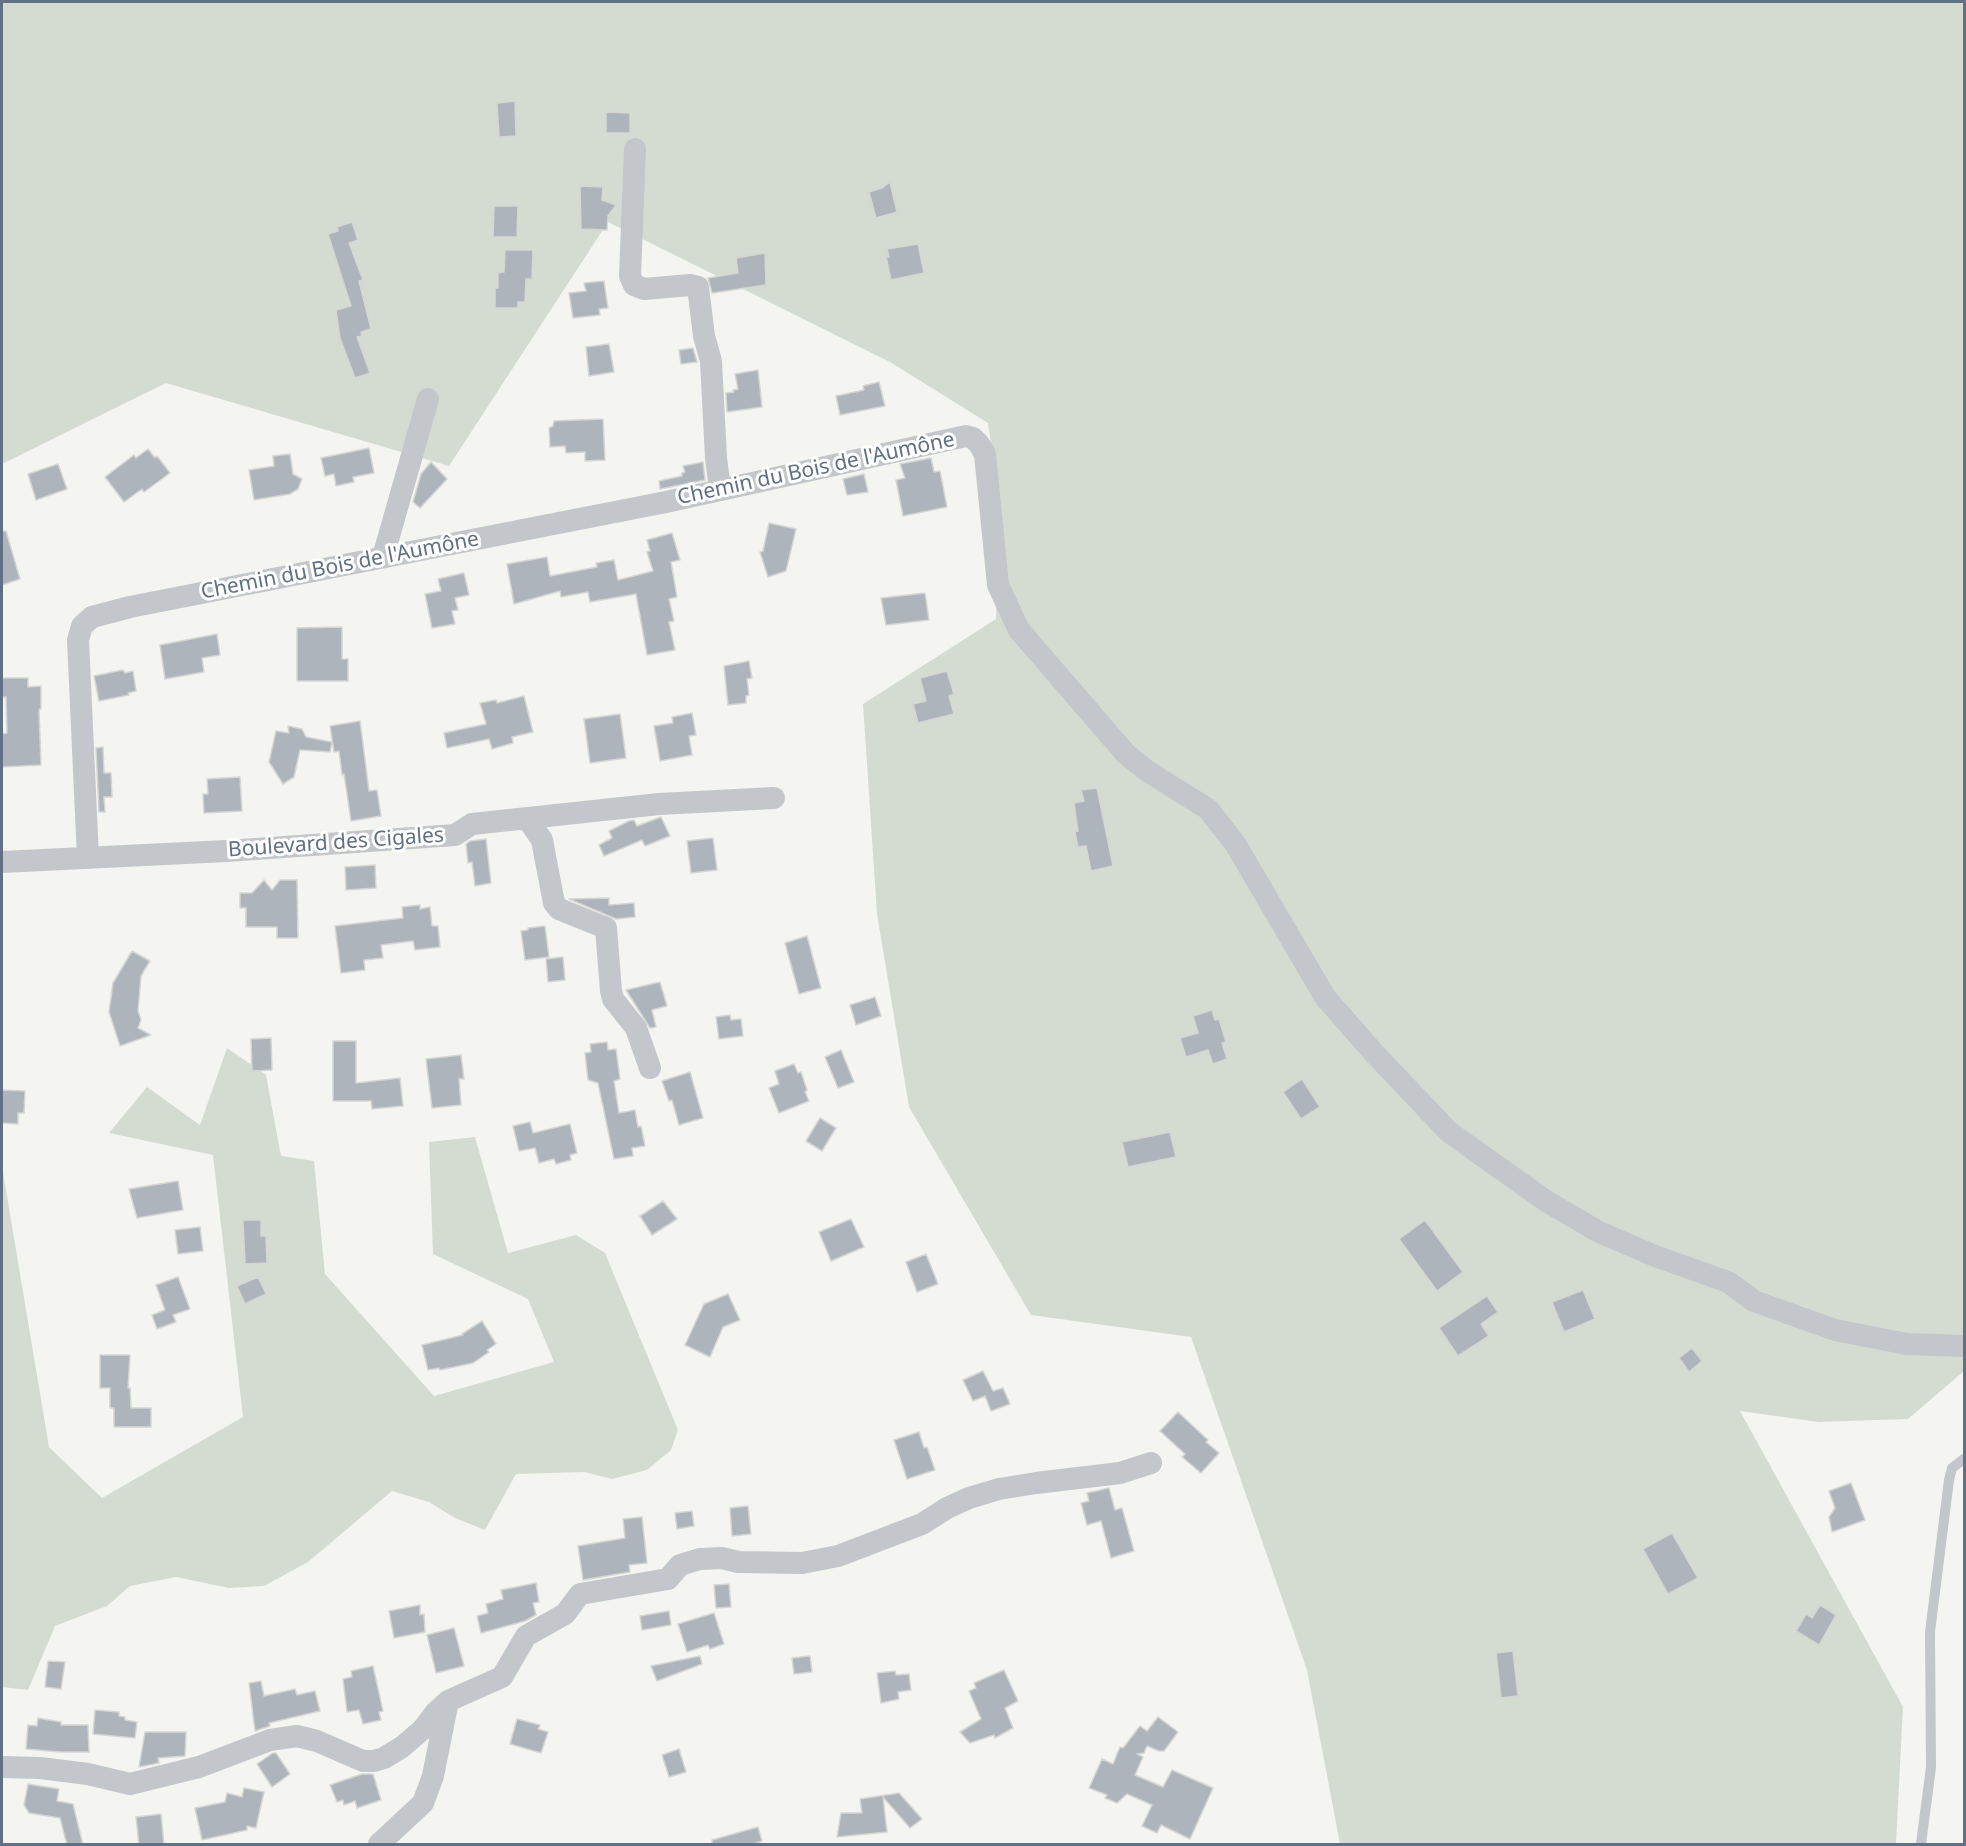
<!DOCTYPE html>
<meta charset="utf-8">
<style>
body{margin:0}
#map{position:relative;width:1966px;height:1846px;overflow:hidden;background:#f4f5f0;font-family:"Noto Sans",sans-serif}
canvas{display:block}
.frame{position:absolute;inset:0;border:3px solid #617084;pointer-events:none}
</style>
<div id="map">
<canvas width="1966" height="1846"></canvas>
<div class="frame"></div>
</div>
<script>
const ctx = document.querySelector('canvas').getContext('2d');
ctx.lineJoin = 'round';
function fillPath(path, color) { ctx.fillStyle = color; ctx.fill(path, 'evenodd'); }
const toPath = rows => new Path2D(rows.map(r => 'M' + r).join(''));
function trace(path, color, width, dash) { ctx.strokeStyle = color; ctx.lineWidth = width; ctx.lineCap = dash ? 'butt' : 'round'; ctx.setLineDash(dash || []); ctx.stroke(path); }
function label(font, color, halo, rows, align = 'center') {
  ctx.font = font + ' "Noto Sans",sans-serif'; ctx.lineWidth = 6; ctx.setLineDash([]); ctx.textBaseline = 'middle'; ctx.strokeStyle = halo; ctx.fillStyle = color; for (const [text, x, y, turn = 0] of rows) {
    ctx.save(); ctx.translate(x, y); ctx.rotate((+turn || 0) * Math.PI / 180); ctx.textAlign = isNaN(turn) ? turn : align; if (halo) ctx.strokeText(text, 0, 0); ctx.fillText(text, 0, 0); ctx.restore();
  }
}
fillPath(toPath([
 [2,2,1964,2,1964,1371,1908,1419,1819,1422,1740,1411,1903,1707,1896,1844,1340,1844,1307,1670,1191,1337,1031,1315,909,1107,877,914,863,704,996,619,999,500,988,423,890,362,608,222,449,466,166,383,2,464],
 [227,1048,266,1075,281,1156,314,1161,325,1274,434,1396,554,1362,528,1299,433,1254,429,1142,475,1137,508,1253,576,1235,605,1253,678,1430,671,1450,647,1470,612,1479,584,1472,516,1474,485,1530,455,1518,429,1502,392,1491,308,1562,264,1586,229,1588,176,1577,130,1586,107,1606,55,1626,28,1690,2,1687,2,1166,49,1447,102,1498,243,1417,213,1155,109,1133,147,1087,200,1125]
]), '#d4dcd1');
const building = toPath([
 [515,101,516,136,499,137,497,103,515,101],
 [606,112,630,113,630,133,606,133,606,112],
 [890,182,897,212,876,218,869,192,882,188,890,182],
 [580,186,603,187,602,200,616,205,608,216,607,230,581,229,580,186],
 [494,206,518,206,517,237,493,237,494,206],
 [352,222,358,240,349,243,363,280,359,281,371,329,361,332,362,336,357,337,370,373,355,378,340,338,336,310,351,306,328,234,338,231,337,227,352,222],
 [918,244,924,273,891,280,886,257,889,257,887,249,918,244],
 [505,250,533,250,532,279,526,279,525,302,518,302,518,308,495,308,495,288,498,288,498,273,504,272,505,250],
 [765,253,766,285,712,293,708,278,738,273,736,258,765,253],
 [604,281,608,308,599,309,600,315,573,318,569,293,586,291,584,283,604,281],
 [609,344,614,372,589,376,586,347,609,344],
 [693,348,697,362,681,364,679,350,693,348],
 [758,370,762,407,727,412,726,393,734,392,733,390,738,389,735,374,758,370],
 [879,382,885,406,840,415,836,396,864,390,863,386,879,382],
 [603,419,605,460,585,461,585,452,566,453,565,446,550,447,549,428,553,426,554,421,603,419],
 [369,448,374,473,353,477,354,482,336,486,334,474,325,476,321,458,369,448],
 [148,449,155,458,157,456,170,473,144,492,142,489,124,502,105,477,134,455,136,458,148,449],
 [290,454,293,474,302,479,298,489,290,494,254,500,249,470,274,466,273,456,290,454],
 [931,458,934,472,940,471,947,507,903,516,896,480,905,478,900,464,931,458],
 [431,462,447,479,420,508,413,502,421,474,431,462],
 [703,462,705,480,660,489,659,481,682,476,682,473,685,472,683,466,703,462],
 [58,464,67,489,36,500,28,474,58,464],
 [864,474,868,492,847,495,843,479,864,474],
 [769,523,796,529,786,571,768,577,760,552,763,551,769,523],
 [2,531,6,531,20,579,2,585,2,531],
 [672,533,680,560,671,562,677,597,669,599,674,621,669,622,675,650,647,655,636,594,590,602,588,592,561,597,560,591,514,604,507,564,547,557,550,576,597,567,596,563,614,560,618,580,653,571,647,552,650,551,647,540,672,533],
 [464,573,469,595,455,598,458,610,452,611,455,624,432,628,425,594,441,591,438,579,464,573],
 [925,593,929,620,886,625,881,598,925,593],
 [342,627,342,659,348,659,348,681,297,681,297,628,342,627],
 [217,634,220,655,202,658,204,672,165,679,160,645,217,634],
 [749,661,752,678,747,679,749,695,746,696,746,703,728,705,724,666,749,661],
 [123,670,125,673,133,671,136,691,128,693,129,695,99,701,94,676,123,670],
 [947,671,954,694,949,696,954,714,918,723,913,704,926,701,920,678,947,671],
 [2,678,28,678,28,687,41,686,41,709,39,709,41,765,2,767,2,734,7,733,6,697,2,697,2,678],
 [524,696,533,732,512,737,513,743,492,749,489,739,447,748,444,733,486,724,480,703,496,700,497,703,524,696],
 [692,713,696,735,689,736,692,755,660,761,654,726,673,723,672,717,692,713],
 [620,714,626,758,590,763,584,719,620,714],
 [360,721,369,791,377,790,381,816,351,821,344,774,342,775,339,751,334,752,330,726,360,721],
 [288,726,302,729,306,737,332,742,330,752,300,750,294,777,283,784,269,762,276,731,289,733,288,726],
 [103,747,104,773,111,773,112,797,104,797,105,812,99,812,96,748,103,747],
 [240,777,242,811,204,813,203,794,208,794,207,779,240,777],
 [1097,788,1113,866,1091,871,1086,846,1078,847,1075,832,1078,831,1074,803,1084,801,1081,790,1097,788],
 [661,817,670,836,645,846,642,840,604,856,599,845,612,838,609,831,629,821,634,820,637,826,661,817],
 [713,838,717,870,691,873,687,841,713,838],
 [486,839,491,883,475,886,472,862,468,863,466,844,470,841,486,839],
 [375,865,376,888,346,890,345,867,375,865],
 [264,880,272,890,280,880,297,880,298,938,277,938,277,927,246,927,246,908,240,908,240,893,252,893,264,880],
 [609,898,609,905,634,903,635,917,616,919,569,899,609,898],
 [420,905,420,909,430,907,432,926,438,926,440,947,415,950,413,941,381,945,383,958,364,960,365,970,341,973,335,926,403,918,402,907,420,905],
 [545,926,549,957,525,960,521,931,528,930,528,928,545,926],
 [807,936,821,988,799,994,785,943,807,936],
 [132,951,150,961,141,976,138,1011,141,1020,138,1028,151,1035,120,1046,109,1012,113,983,132,951],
 [563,957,565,980,548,982,546,959,563,957],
 [660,982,667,1006,652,1010,656,1027,650,1028,626,990,660,982],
 [875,997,881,1016,856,1025,850,1005,875,997],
 [1212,1010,1215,1020,1219,1019,1226,1042,1222,1043,1227,1059,1213,1064,1208,1050,1186,1057,1180,1038,1198,1033,1193,1016,1212,1010],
 [730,1015,731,1020,741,1019,743,1036,719,1039,716,1017,730,1015],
 [271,1038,272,1070,252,1071,251,1039,271,1038],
 [333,1041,356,1041,356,1083,400,1078,403,1106,372,1109,371,1101,333,1101,333,1041],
 [607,1042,608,1050,616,1049,620,1079,614,1081,619,1113,635,1110,638,1127,641,1126,645,1146,632,1148,633,1156,614,1159,598,1083,588,1080,585,1053,591,1052,590,1044,607,1042],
 [841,1050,854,1082,838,1088,825,1057,841,1050],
 [461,1055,464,1079,459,1079,461,1105,432,1108,426,1059,461,1055],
 [794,1064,798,1073,801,1072,807,1090,805,1092,809,1101,779,1113,769,1088,779,1084,775,1071,794,1064],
 [690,1072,703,1118,679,1125,672,1100,669,1101,662,1081,690,1072],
 [1302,1079,1320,1107,1301,1119,1283,1092,1302,1079],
 [2,1090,25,1091,24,1113,18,1113,18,1124,2,1123,2,1090],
 [820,1118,836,1128,822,1151,806,1141,820,1118],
 [530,1122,533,1133,570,1124,577,1153,570,1155,571,1160,556,1164,554,1159,539,1163,535,1148,519,1151,513,1126,530,1122],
 [1170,1132,1176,1157,1128,1167,1122,1142,1170,1132],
 [178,1181,183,1210,137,1218,129,1189,178,1181],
 [663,1201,677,1219,652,1235,640,1216,663,1201],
 [851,1219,864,1247,831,1261,819,1232,851,1219],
 [243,1220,261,1220,261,1236,266,1236,267,1263,245,1264,243,1220],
 [1425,1220,1463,1272,1437,1291,1399,1239,1425,1220],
 [200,1227,203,1251,178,1254,175,1230,200,1227],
 [926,1254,938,1284,917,1292,906,1262,926,1254],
 [178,1277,190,1309,173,1315,176,1322,157,1329,152,1315,165,1310,156,1285,178,1277],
 [258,1277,266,1294,245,1304,237,1286,258,1277],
 [1583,1290,1595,1319,1564,1332,1552,1302,1583,1290],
 [728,1294,740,1320,723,1327,710,1357,685,1345,704,1304,728,1294],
 [1487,1296,1498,1312,1481,1324,1489,1336,1458,1356,1439,1328,1487,1296],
 [482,1321,496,1344,487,1350,489,1352,473,1363,440,1370,439,1368,428,1370,422,1345,463,1335,462,1334,482,1321],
 [1692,1348,1702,1361,1689,1372,1679,1358,1692,1348],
 [100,1355,130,1355,128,1388,130,1388,131,1408,151,1408,151,1427,114,1427,114,1408,110,1408,110,1388,100,1388,100,1355],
 [983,1371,993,1391,1003,1388,1010,1404,991,1411,985,1396,973,1401,963,1380,983,1371],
 [1178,1412,1208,1440,1206,1442,1219,1453,1201,1473,1182,1457,1185,1454,1160,1431,1178,1412],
 [919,1432,924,1448,927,1447,935,1470,907,1479,894,1440,919,1432],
 [1851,1483,1865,1520,1832,1532,1829,1517,1835,1508,1829,1491,1851,1483],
 [1109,1488,1115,1510,1122,1508,1134,1551,1111,1558,1101,1521,1087,1525,1081,1503,1089,1501,1087,1493,1109,1488],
 [748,1506,751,1534,732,1536,730,1508,748,1506],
 [692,1511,694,1526,677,1529,675,1513,692,1511],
 [642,1517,647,1563,629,1565,630,1572,583,1580,578,1546,625,1538,623,1519,642,1517],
 [1672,1533,1698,1578,1668,1594,1643,1549,1672,1533],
 [536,1583,539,1602,533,1603,536,1615,525,1621,481,1633,477,1616,488,1613,486,1604,503,1599,501,1590,536,1583],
 [729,1584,731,1607,716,1608,714,1585,729,1584],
 [420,1605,420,1615,424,1614,425,1632,394,1638,389,1611,420,1605],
 [1820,1605,1836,1615,1819,1645,1796,1631,1806,1614,1812,1618,1820,1605],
 [669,1611,671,1625,642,1630,640,1616,669,1611],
 [714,1613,724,1644,710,1649,708,1645,687,1652,678,1624,714,1613],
 [454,1628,464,1666,436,1673,427,1635,454,1628],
 [1513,1651,1518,1696,1501,1698,1496,1653,1513,1651],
 [700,1656,702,1664,657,1681,651,1666,700,1656],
 [810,1656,812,1672,794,1674,792,1658,810,1656],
 [48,1661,65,1662,61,1689,45,1687,48,1661],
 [373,1666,383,1711,379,1712,381,1720,363,1724,359,1710,347,1712,343,1679,352,1677,351,1671,373,1666],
 [1004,1670,1018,1701,1005,1708,1013,1728,995,1738,994,1735,970,1743,960,1732,981,1719,969,1691,976,1688,974,1683,1004,1670],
 [895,1671,896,1675,909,1674,911,1690,898,1692,899,1699,881,1703,877,1673,895,1671],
 [261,1681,264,1696,295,1689,297,1695,315,1691,320,1711,269,1723,270,1726,255,1731,249,1683,261,1681],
 [95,1710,119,1712,119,1716,125,1717,125,1720,137,1722,135,1738,93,1734,95,1710],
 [1158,1717,1178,1732,1164,1751,1159,1751,1147,1746,1144,1753,1137,1754,1143,1757,1135,1775,1163,1787,1172,1770,1213,1788,1190,1839,1161,1825,1157,1833,1142,1826,1152,1805,1127,1794,1117,1803,1105,1798,1107,1795,1089,1788,1102,1759,1113,1764,1120,1747,1123,1748,1140,1726,1147,1731,1158,1717],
 [38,1718,61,1722,61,1725,88,1725,89,1752,60,1752,26,1749,28,1725,37,1726,38,1718],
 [517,1719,540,1725,538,1729,548,1732,541,1753,510,1744,517,1719],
 [145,1732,186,1732,185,1756,158,1758,159,1763,139,1767,145,1732],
 [679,1749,686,1772,669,1777,662,1755,679,1749],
 [273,1753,276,1753,290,1774,272,1787,257,1764,273,1753],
 [362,1774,373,1774,381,1800,357,1808,355,1801,344,1805,343,1800,337,1802,330,1785,362,1774],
 [28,1784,59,1789,57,1801,73,1804,83,1845,67,1845,60,1818,29,1813,24,1805,28,1784],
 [244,1788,264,1792,256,1828,247,1826,247,1830,202,1840,195,1808,225,1802,227,1793,242,1797,244,1788],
 [899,1793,922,1819,910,1828,883,1797,887,1832,837,1837,841,1813,862,1813,860,1799,899,1793],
 [161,1814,164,1845,139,1845,136,1817,161,1814],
 [758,1827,762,1841,751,1845,712,1845,712,1840,758,1827]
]);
fillPath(building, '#aeb4bb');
trace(building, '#d5d6d3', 1.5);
trace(toPath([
 [1921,1844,1931,1767,1930,1632,1949,1480,1952,1468,1964,1459]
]), '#c3c6ca', 10);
trace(toPath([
 [635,149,630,276,634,285,644,289,690,285,698,287,704,336,711,361,716,458,720,489],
 [383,557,428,399],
 [527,818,542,840,554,903,559,909,606,928,611,991,613,999,636,1028,650,1068],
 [88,858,78,640,82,626,92,617,130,607,666,502,966,436,973,438,979,444,985,454,998,585,1019,630,1126,754,1147,771,1208,809,1236,845,1325,997,1374,1053,1449,1132,1546,1201,1599,1232,1655,1256,1728,1282,1754,1301,1835,1330,1907,1344,1964,1346],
 [2,862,227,851,455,835,472,824,659,804,774,798],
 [2,1767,40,1768,88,1774,130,1784,199,1767,270,1740,297,1736,317,1741,363,1761,374,1761,384,1758,402,1747,423,1729,436,1712,448,1701,502,1677,526,1636,565,1614,580,1594,668,1579,680,1565,700,1559,722,1558,738,1562,802,1563,838,1556,922,1524,947,1508,969,1498,999,1489,1036,1483,1120,1473,1151,1463],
 [379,1844,423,1803,433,1776,448,1701]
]), '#c3c6ca', 22);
label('21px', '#617084', '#fff', [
 ["Chemin du Bois de l'Aumône",816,469,-12],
 ["Chemin du Bois de l'Aumône",340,566,-11],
 ["Boulevard des Cigales",336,843,-4]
]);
</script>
